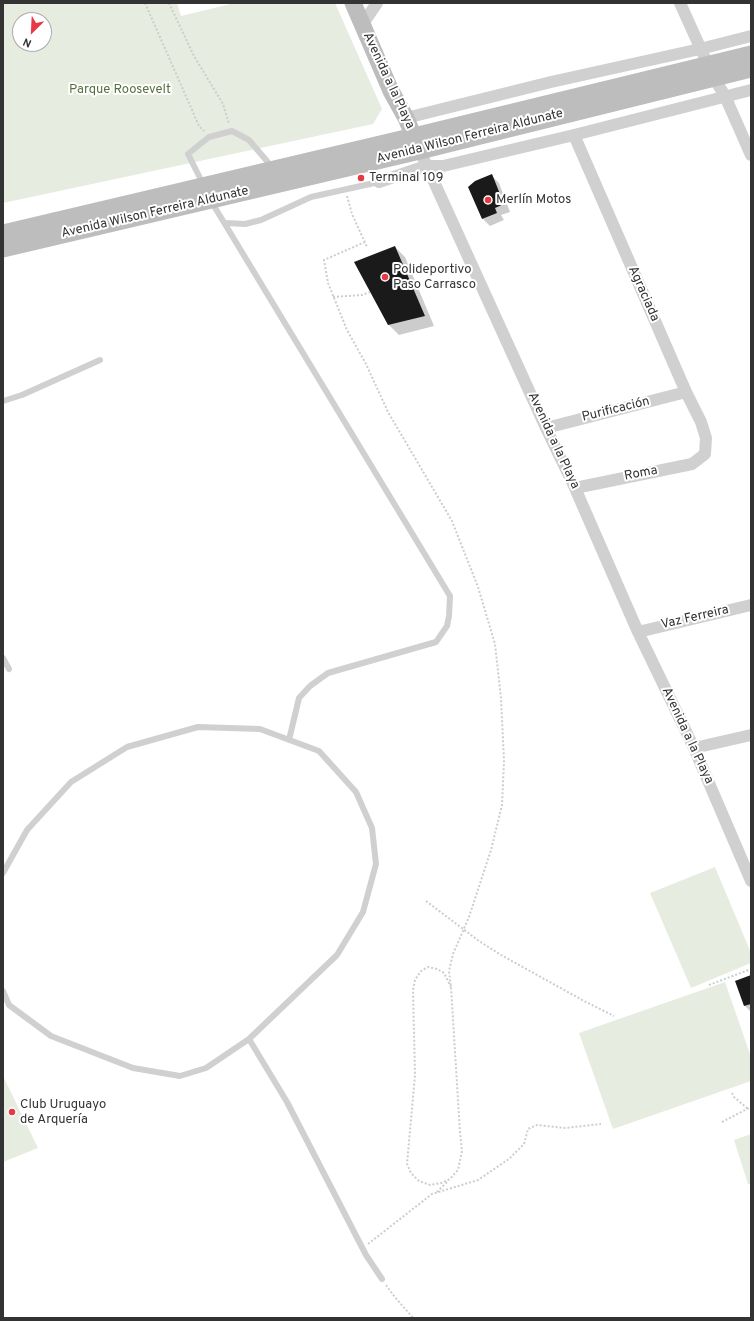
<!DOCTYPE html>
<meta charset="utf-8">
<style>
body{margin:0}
#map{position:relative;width:754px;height:1321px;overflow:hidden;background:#fff;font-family:Overpass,sans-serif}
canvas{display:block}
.frame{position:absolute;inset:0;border:4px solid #333;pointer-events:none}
.north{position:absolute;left:12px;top:12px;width:40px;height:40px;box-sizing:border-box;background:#fff;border:1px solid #adadad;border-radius:50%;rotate:204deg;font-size:11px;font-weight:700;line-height:16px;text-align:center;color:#333}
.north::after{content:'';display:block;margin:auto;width:14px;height:18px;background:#e63946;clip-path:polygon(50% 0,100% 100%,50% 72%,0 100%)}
</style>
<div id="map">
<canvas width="754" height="1321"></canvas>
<div class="frame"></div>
<div class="north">N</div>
</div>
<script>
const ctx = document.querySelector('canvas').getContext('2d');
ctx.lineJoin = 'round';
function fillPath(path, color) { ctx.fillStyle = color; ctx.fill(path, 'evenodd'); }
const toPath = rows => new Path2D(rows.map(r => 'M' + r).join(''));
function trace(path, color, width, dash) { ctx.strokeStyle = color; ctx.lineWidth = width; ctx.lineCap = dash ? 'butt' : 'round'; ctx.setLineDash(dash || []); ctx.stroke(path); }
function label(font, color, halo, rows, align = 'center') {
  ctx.font = font + ' Overpass,sans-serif'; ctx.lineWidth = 4; ctx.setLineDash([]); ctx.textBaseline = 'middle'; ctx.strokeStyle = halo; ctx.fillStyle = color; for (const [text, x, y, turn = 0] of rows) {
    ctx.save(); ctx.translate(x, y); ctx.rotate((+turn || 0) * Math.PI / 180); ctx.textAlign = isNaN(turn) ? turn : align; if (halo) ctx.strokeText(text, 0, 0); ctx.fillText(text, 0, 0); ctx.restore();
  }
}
fillPath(toPath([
 [3,3,177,3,181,16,235,3,335,3,382,109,373,124,3,203],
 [20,20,44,20,44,44,20,44],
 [715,867,751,953,751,963,691,988,650,893],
 [725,982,751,1057,751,1081,613,1129,579,1033],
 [3,1076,38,1148,3,1162],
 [751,1134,751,1184,748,1184,734,1140]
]), '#e6ecdf');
fillPath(toPath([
 [491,175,499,183,510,212,501,215,504,220,490,226,483,219,469,188],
 [395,247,405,257,434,326,399,335,389,325,355,263],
 [751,976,751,1012,745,1006,736,981]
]), '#0003');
fillPath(toPath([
 [492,174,504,204,495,208,497,213,482,219,468,187,475,181],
 [395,246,425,316,388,325,354,262],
 [751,975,751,1004,744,1006,735,981]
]), '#1a1a1a');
trace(toPath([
 [145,3,199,126,204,131],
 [169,3,194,56,223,104,229,124],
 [347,196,352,214,367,247],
 [365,242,324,260,328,283,347,330,366,364,388,412,452,521,478,587,495,644,501,698,504,761,502,805,491,850,469,917,453,954,449,971,451,987,460,1132,462,1151,458,1170,450,1179,441,1183,430,1185,419,1181,411,1173,407,1164,415,1075,413,990,415,980,421,971,428,967,437,969,444,973,451,987],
 [333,297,362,295,370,292],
 [426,901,479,941,501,955,584,1001,614,1016],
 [709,985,751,969],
 [732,1093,734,1097,748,1109],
 [722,1122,751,1107],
 [437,1192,448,1181],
 [368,1244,432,1194,478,1180,509,1159,524,1144,528,1129,537,1125,565,1128,601,1124],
 [386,1285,394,1296,413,1318]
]), '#cdcdcd', 2, [2, 2]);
trace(toPath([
 [203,184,188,154,209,137,232,131,249,140,272,167],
 [211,201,450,596,449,616,447,626,436,642,328,673,310,686,299,698,289,740],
 [226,223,245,224,261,220,311,197,379,182,371,164],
 [3,401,22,395,100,360],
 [3,658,9,669],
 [3,873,27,830,71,782,127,747,198,727,260,729,319,751,356,792,372,828,376,864,363,912,337,955,249,1039,206,1068,180,1076,133,1068,51,1036,9,1005,3,991],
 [249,1039,287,1102,366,1255,382,1279]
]), '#d0d0d0', 6);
trace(toPath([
 [680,3,704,56],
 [362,25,377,3],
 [714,78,725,96,751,155],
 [406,118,551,82,700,49,751,36],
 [574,135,686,392,701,422,706,438,705,454,692,464,575,488],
 [420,151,546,428,575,488,638,632,694,748,751,881],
 [379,182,426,166,443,166,574,135,751,90],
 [546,428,686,392],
 [638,632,751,605],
 [694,748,751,735]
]), '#d0d0d0', 12);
trace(toPath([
 [353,3,391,91,406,118,418,147],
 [3,233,414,136,751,54],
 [3,249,420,151,751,69]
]), '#bdbdbd', 17);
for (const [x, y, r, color] of [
 [361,178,4,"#e63946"],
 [488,200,4,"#e63946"],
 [385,277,4,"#e63946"],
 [12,1112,4,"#e63946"]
]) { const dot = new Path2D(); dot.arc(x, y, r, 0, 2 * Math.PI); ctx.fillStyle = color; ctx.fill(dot); trace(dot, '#fff', 1.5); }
label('13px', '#333', '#fff', [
 ["Avenida a la Playa",388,81,65],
 ["Avenida Wilson Ferreira Aldunate",470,137,-14],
 ["Avenida Wilson Ferreira Aldunate",155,213,-13],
 ["Agraciada",643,294,66],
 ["Purificación",616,410,-14],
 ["Avenida a la Playa",553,441,65],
 ["Roma",641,474,-11],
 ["Vaz Ferreira",695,618,-13],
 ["Avenida a la Playa",687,736,65]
]);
label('13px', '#56703f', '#fff', [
 ["Parque Roosevelt",120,90]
]);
label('13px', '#333', '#fff', [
 ["Terminal 109",369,178],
 ["Merlín Motos",496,200],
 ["Polideportivo",393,270],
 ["Paso Carrasco",393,285],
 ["Club Uruguayo",20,1105],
 ["de Arquería",20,1120]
], 'left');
</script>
